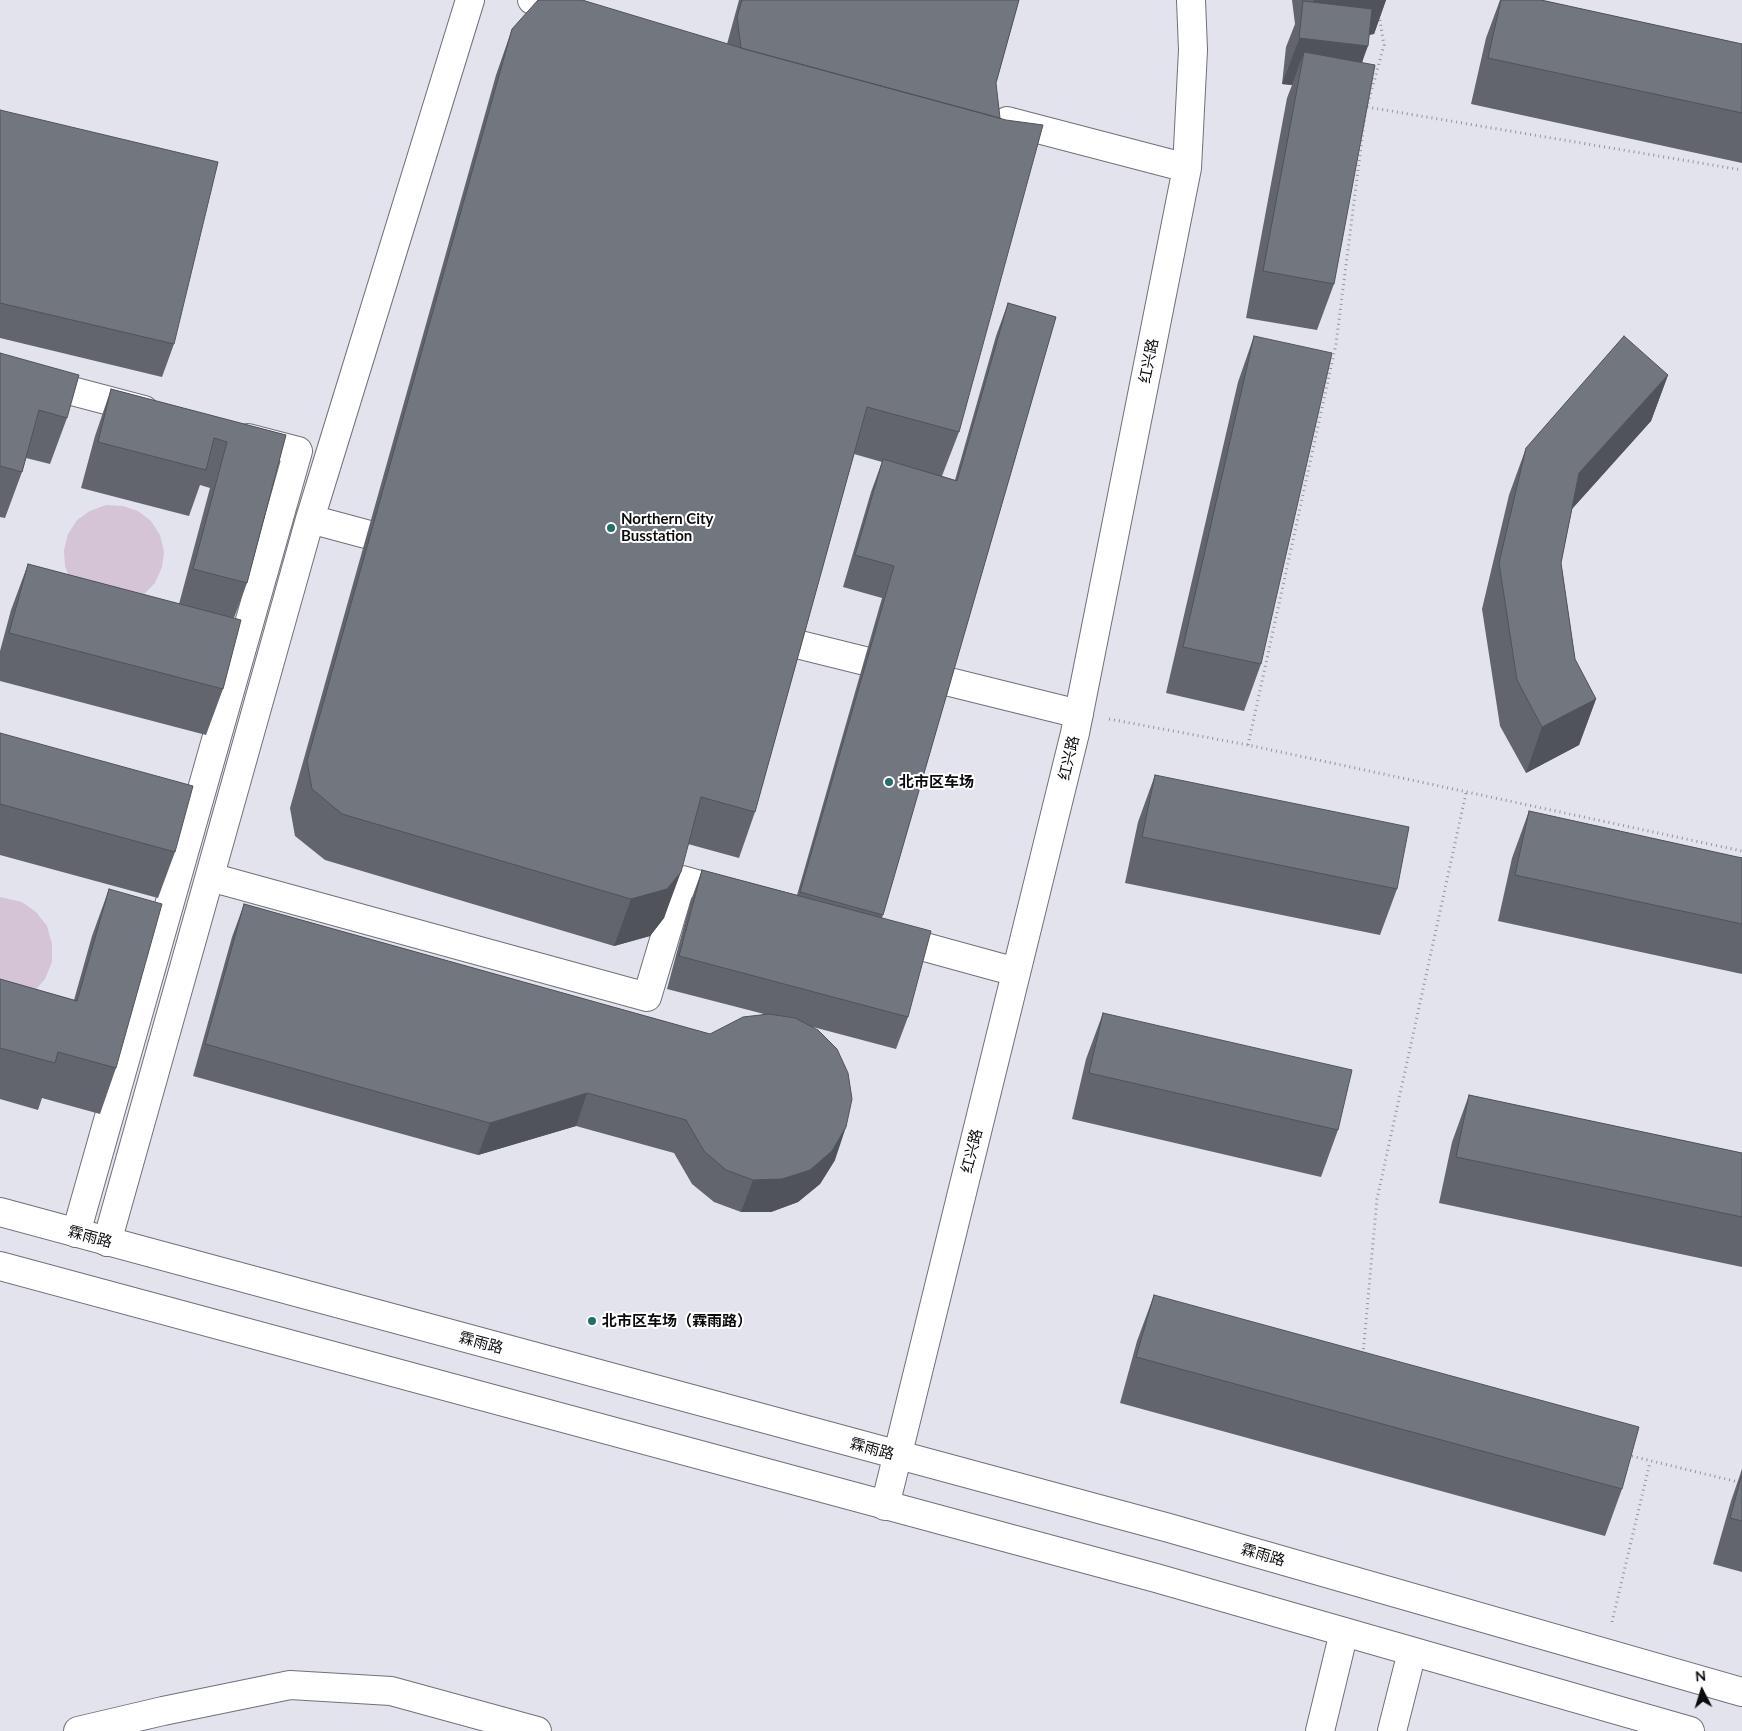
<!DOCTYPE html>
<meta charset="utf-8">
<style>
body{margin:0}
#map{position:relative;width:1742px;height:1731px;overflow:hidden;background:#e3e3ed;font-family:Lato,sans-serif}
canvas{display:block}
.north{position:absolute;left:1677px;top:1666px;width:50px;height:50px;-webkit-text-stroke:4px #fff;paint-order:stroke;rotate:355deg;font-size:14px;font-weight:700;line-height:20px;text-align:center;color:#0b0b0e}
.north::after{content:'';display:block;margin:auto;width:18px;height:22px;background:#0b0b0e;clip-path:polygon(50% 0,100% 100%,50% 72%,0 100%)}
</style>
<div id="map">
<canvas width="1742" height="1731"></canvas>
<div class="north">N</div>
</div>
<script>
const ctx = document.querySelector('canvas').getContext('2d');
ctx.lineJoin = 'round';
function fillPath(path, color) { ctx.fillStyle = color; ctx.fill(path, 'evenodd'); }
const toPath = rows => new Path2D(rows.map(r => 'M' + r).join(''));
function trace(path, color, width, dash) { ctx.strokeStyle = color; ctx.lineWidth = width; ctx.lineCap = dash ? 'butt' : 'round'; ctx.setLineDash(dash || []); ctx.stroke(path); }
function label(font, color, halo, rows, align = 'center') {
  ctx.font = font + ' Lato,"Noto Sans SC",sans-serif'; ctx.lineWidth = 4; ctx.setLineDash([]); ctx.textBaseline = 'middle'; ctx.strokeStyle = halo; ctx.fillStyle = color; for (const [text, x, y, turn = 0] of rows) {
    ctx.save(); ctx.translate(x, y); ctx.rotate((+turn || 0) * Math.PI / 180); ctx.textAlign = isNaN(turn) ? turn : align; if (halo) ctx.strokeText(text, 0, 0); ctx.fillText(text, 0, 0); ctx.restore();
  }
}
fillPath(toPath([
 [106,505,123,506,138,511,151,521,160,535,164,552,162,567,155,583,144,594,71,582,65,566,64,550,68,534,77,520,90,511],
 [0,897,22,902,36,912,47,926,52,944,52,962,45,979,33,993,0,1006]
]), '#d4c4d5');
const minor = toPath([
 [532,0,574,11],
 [1007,121,1187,168],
 [0,372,144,410],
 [310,519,403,544],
 [764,636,1079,714],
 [210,877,647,997,682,880,732,894],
 [892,938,1016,972],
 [76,1233,298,451,248,438],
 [107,1242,310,519,470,0],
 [885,1506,1075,733,1187,168,1193,50,1191,0],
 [78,1731,163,1711,290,1685,391,1691,537,1731],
 [1320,1731,1344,1632],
 [1392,1731,1412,1652]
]);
const major = toPath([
 [0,1212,1169,1528,1742,1692],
 [0,1266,1156,1578,1690,1731]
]);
trace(minor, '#707079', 30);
trace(major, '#707079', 30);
trace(toPath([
 [1379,15,1384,45,1367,107,1742,170],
 [1109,719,1248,745,1742,851],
 [1248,745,1336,344,1365,115],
 [1363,1354,1377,1199,1466,793],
 [1627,1455,1742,1483],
 [1612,1622,1650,1462]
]), '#94949b', 3, [1, 4]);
trace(minor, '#fff', 28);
trace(major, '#fff', 28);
fillPath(toPath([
 [739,0,1019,0,996,83,959,432,942,476,955,480,996,336,1008,303,1056,317,882,918,908,1017,896,1049,813,1027,835,1160,820,1184,798,1202,771,1212,741,1212,714,1202,692,1184,674,1153,576,1126,478,1155,193,1076,232,937,244,904,710,1034,764,1014,667,989,690,903,702,870,797,895,882,598,843,587,871,492,882,462,854,454,755,812,739,858,688,844,664,918,650,936,614,946,325,860,295,836,290,808,496,75,512,29,727,44],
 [1292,0,1386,0,1374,34,1369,35,1362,63,1334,284,1317,330,1246,318,1287,98,1292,85,1282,84,1286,47,1295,24],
 [1500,0,1541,0,1742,44,1742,163,1471,104,1486,38],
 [0,110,174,344,162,377,0,338],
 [1254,336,1261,664,1244,711,1166,693,1238,382],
 [0,353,67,418,50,464,26,458,22,472,5,518,0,517],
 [1668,375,1651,421,1572,509,1561,563,1575,659,1596,699,1579,745,1526,773,1500,726,1482,609,1509,495,1526,448],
 [111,389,286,435,247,583,234,618,223,689,206,735,0,681,0,651,11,610,28,564,179,604,210,488,200,485,189,516,81,488,95,436],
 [0,733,175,852,158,898,0,855],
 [1155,775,1397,889,1380,935,1125,883,1138,822],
 [1529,811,1742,858,1742,974,1498,921,1512,858],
 [109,889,116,1068,100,1114,42,1098,38,1110,0,1099,0,979,74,1000,92,936],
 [1103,1013,1338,1130,1321,1177,1072,1119,1086,1059],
 [1469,1095,1742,1153,1742,1267,1439,1203,1452,1142],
 [1154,1295,1622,1489,1605,1536,1120,1403,1137,1341],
 [1742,1469,1742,1572,1713,1564,1731,1501]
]), '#62656d');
fillPath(toPath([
 [1314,0,1386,0,1374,34,1324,41,1368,46,1351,92,1304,52,1292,85,1282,84],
 [1668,375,1651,421,1562,520,1579,473],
 [1596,699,1579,745,1526,773,1542,727],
 [681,872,664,918,650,936,614,946,631,899],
 [587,1093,576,1126,478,1155,490,1123],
 [846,1127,835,1160,820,1184,798,1202,771,1212,741,1212,753,1180]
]), '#505359');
const building = toPath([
 [538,0,582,0,748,50,1006,120,1043,125,959,432,867,407,755,812,701,797,681,872,667,889,631,899,342,814,312,789,307,761,512,29,538,0],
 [742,0,1019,0,996,83,1000,118,741,48,737,17,742,0],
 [1501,0,1541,0,1742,44,1742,113,1488,58,1501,0],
 [1303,1,1372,9,1368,46,1299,38,1303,1],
 [1304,52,1375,65,1334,284,1263,271,1304,52],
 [0,110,218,162,174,344,0,303,0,110],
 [1008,303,1056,317,883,915,800,892,894,566,855,555,883,459,957,481,1008,303],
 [1254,336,1332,353,1261,664,1183,647,1254,336],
 [1624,336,1668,375,1579,473,1561,563,1575,659,1596,699,1542,727,1517,680,1499,563,1526,448,1624,336],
 [0,353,79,375,67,418,39,410,22,472,0,466,0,353],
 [111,389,286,435,247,583,193,569,227,442,214,438,206,470,98,442,111,389],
 [28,564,241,620,223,689,9,633,28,564],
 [0,733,193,786,175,852,0,804,0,733],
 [1155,775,1409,827,1397,889,1142,837,1155,775],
 [1529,811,1742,858,1742,924,1515,875,1529,811],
 [702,870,931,931,908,1017,679,956,702,870],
 [109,889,162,904,116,1068,58,1052,55,1063,0,1048,0,979,77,1001,109,889],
 [244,904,710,1034,743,1017,769,1014,795,1018,818,1030,837,1049,848,1073,852,1099,846,1127,832,1151,810,1170,782,1179,753,1180,726,1170,704,1151,686,1120,587,1093,490,1123,205,1044,244,904],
 [1103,1013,1352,1070,1338,1130,1089,1073,1103,1013],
 [1469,1095,1742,1153,1742,1217,1456,1157,1469,1095],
 [1154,1295,1639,1427,1622,1489,1136,1357,1154,1295],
 [1742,1474,1742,1521,1730,1518,1742,1474]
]);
fillPath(building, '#72767f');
trace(building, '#505359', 1);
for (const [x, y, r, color] of [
 [611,528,5,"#246e69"],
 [889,782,5,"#246e69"],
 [592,1321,5,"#246e69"]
]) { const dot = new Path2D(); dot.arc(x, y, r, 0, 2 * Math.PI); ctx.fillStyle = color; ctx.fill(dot); trace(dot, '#fff', 2); }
label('15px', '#0b0b0e', '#fff', [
 ["红兴路",1149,361,-79],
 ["红兴路",1069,758,-77],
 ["红兴路",972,1151,-76],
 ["霖雨路",90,1237,15],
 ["霖雨路",481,1343,15],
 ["霖雨路",872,1449,15],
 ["霖雨路",1263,1555,16]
]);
label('bold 15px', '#0b0b0e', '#fff', [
 ["Northern City",621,519],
 ["Busstation",621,536],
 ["北市区车场",899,782],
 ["北市区车场（霖雨路）",602,1321]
], 'left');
</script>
